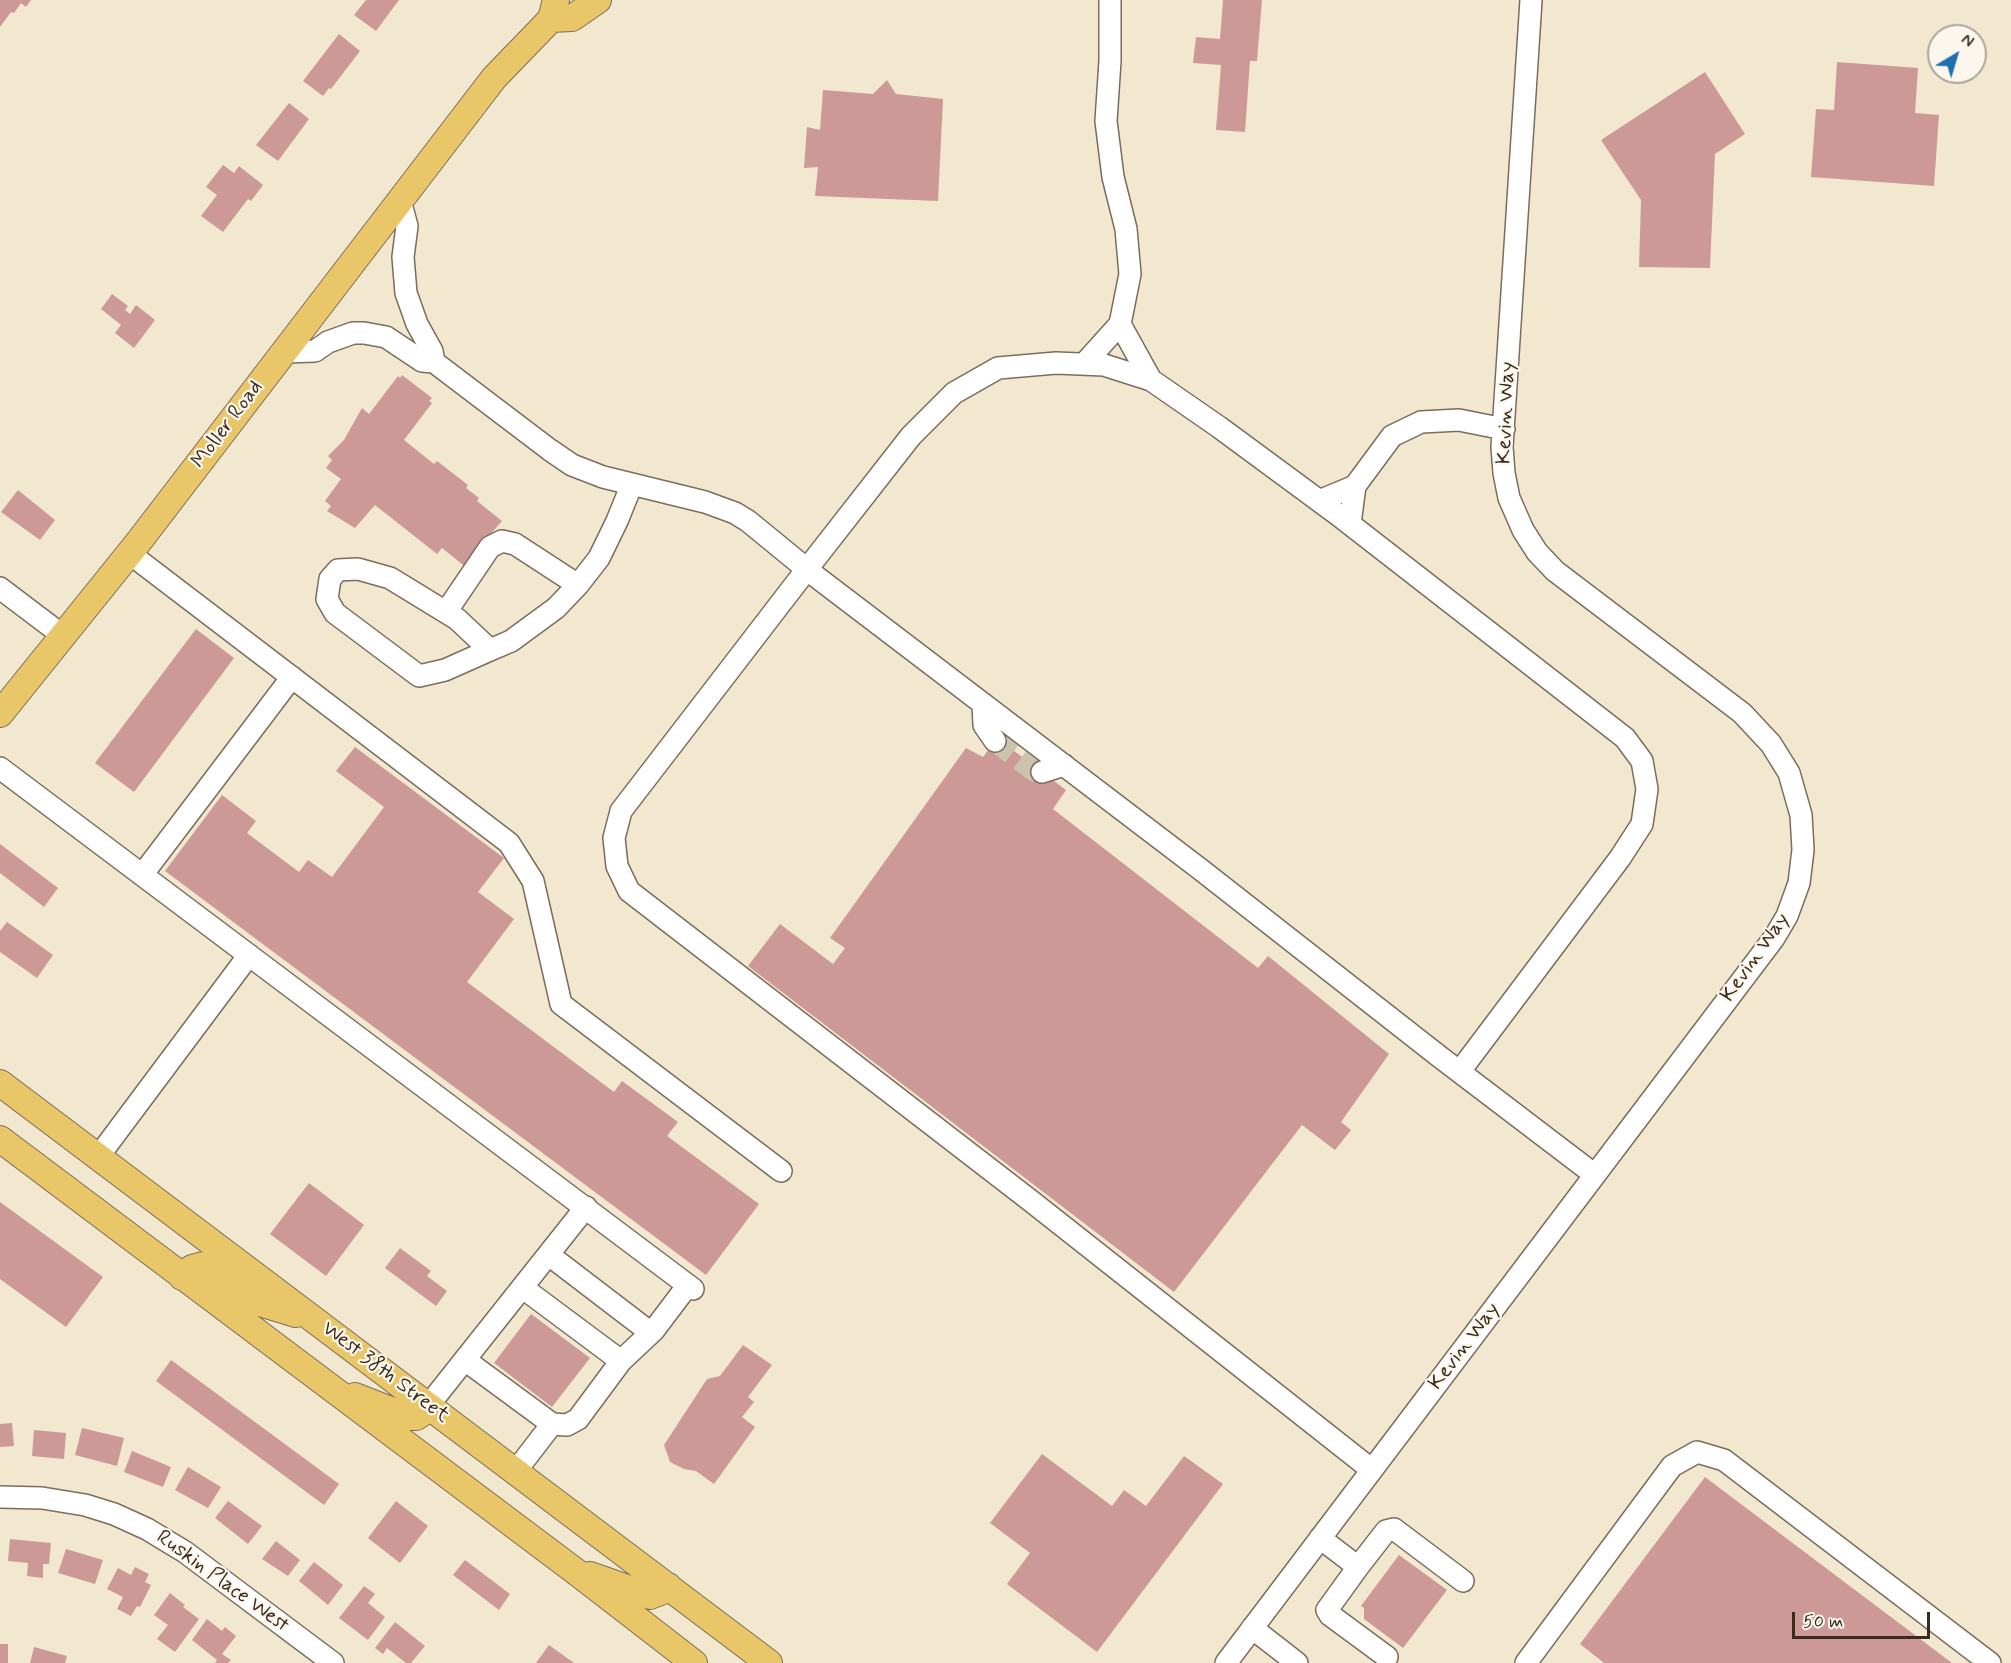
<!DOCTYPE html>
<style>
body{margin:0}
#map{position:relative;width:2011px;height:1663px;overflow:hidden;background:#f2e8cf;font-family:Mynerve,sans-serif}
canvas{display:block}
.north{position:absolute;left:1927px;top:24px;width:60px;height:60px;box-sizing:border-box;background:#fbf7ec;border:2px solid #aea59a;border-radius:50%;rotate:38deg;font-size:16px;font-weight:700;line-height:24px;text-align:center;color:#3b2a1e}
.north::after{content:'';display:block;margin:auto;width:21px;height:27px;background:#1f6fb2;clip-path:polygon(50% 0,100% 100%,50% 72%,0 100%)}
.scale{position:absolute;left:1792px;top:1612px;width:138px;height:27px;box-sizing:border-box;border:3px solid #3b2a1e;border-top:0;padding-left:8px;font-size:18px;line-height:21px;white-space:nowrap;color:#3b2a1e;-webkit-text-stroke:4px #fbf7ec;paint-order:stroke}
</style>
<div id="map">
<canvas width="2011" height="1663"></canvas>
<div class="north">N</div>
<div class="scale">50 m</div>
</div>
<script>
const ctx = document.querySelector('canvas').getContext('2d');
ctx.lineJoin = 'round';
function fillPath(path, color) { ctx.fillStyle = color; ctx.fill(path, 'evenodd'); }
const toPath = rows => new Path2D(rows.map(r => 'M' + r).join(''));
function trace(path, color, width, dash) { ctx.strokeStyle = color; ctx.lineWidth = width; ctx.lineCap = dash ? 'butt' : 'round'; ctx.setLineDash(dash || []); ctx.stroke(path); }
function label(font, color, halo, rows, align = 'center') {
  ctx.font = font + ' Mynerve,sans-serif'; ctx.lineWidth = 4.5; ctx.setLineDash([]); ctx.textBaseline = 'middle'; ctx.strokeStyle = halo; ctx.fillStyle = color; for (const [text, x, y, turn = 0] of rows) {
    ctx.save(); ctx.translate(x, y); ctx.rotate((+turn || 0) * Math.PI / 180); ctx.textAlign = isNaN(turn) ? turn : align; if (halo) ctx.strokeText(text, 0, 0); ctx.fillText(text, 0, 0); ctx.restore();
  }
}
fillPath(toPath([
 [0,0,31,0,26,7,21,3,14,13,11,12,0,27],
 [366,0,399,0,376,31,354,15],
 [1223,0,1262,0,1257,61,1250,61,1245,132,1216,130,1221,65,1193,63,1196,37,1220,39],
 [339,34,360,51,331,89,329,88,323,96,303,81],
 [1837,62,1918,68,1915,113,1939,115,1934,186,1811,177,1816,109,1834,110],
 [1705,72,1745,134,1715,154,1710,268,1639,267,1641,200,1601,140],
 [887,80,896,94,943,99,938,201,815,196,818,167,804,168,807,127,820,130,823,90,873,94],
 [289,103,309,119,278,161,256,145],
 [223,165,234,173,239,166,263,185,251,201,248,199,223,232,201,216,217,195,206,187],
 [112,294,128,306,125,310,130,314,136,305,155,320,134,348,115,333,121,325,101,309],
 [402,375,432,398,429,401,432,403,404,440,434,464,437,461,468,485,466,488,479,498,477,501,502,521,480,546,467,568,442,548,437,554,375,505,355,528,327,511,331,506,325,501,341,479,326,468,332,460,328,456,344,440,362,408,369,414,398,376,400,378],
 [18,490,55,520,40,540,1,512],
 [196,629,234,658,134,792,95,763],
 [997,738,1066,790,1053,809,1258,968,1268,956,1389,1054,1341,1122,1351,1130,1335,1150,1302,1125,1174,1292,748,966,780,924,833,964,845,948,830,938,966,748,983,757],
 [355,747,504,858,478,892,514,919,467,982,614,1092,622,1081,678,1122,667,1136,759,1204,706,1275,165,871,222,795,256,821,247,833,299,872,308,860,332,877,384,807,336,771],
 [0,844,58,888,44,907,0,873],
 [7,922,53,955,37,978,0,952,0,931],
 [309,1183,364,1225,326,1276,270,1234],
 [0,1202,103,1277,66,1327,0,1279],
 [400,1248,431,1271,427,1276,447,1291,436,1306,385,1268],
 [531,1314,590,1358,552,1407,494,1363],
 [743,1345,772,1365,748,1397,754,1402,742,1417,755,1427,714,1484,696,1471,684,1469,670,1462,664,1445,707,1379,720,1376],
 [171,1360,339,1484,324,1505,156,1381],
 [12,1423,14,1446,0,1447,0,1424],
 [82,1428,124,1438,117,1466,75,1455],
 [34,1430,66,1433,64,1459,32,1456],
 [132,1451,171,1467,163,1487,124,1472],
 [1042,1454,1112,1506,1124,1490,1146,1506,1184,1456,1223,1484,1097,1652,1007,1584,1030,1553,990,1523],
 [188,1467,221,1487,208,1508,175,1490],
 [1705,1477,1952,1663,1604,1663,1580,1644],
 [228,1501,262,1526,248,1544,215,1518],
 [396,1501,428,1526,400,1563,368,1538],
 [10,1539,51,1543,49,1564,43,1564,43,1578,27,1576,28,1563,8,1561],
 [276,1541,300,1560,288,1576,262,1559],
 [66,1549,103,1560,95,1584,58,1573],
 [1399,1555,1447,1590,1403,1648,1364,1619,1364,1608,1361,1606],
 [465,1560,510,1594,499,1610,453,1575],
 [314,1562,343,1585,328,1605,299,1581],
 [135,1567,149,1574,145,1582,151,1585,140,1607,137,1606,131,1616,117,1609,123,1597,107,1589,118,1568,131,1575],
 [364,1586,375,1594,368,1603,385,1617,368,1640,339,1618],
 [170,1593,185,1605,183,1607,199,1619,175,1652,157,1639,168,1625,154,1615],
 [207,1619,222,1631,225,1627,236,1636,222,1654,231,1660,228,1663,215,1663,217,1660,192,1640],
 [395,1622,425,1646,411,1663,406,1663,387,1648,383,1654,375,1648],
 [0,1644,8,1644,8,1663,0,1663],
 [549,1645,574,1663,536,1663],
 [34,1647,67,1656,65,1663,30,1663]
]), '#cc9997');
trace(toPath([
 [995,741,1034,771,1042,772]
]), '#cdc2ac', 21, [21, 10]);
const minor = toPath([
 [1110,0,1110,61,1106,121,1113,177,1126,229,1130,274,1120,324],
 [400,200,407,226,403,257,406,293,417,324,432,351,434,362],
 [284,352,315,351,328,342,353,333,364,333,386,337,422,361,434,362,550,450,572,465,603,477,705,502,735,513,748,521,814,575,1200,869,1440,1057,1595,1175],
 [1084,364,1120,324,1151,380],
 [1355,486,1392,436,1421,422,1459,420,1504,429],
 [1319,501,1355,486,1350,524],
 [129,553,509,843,533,881,561,1004,781,1171],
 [0,588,62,635],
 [446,612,490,547,502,541,515,544,578,585],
 [490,650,457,619,390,578,358,569,338,570,330,579,327,599,335,613,419,676,445,670,490,650,511,641,556,608,578,585,599,558,617,521,632,484],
 [983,704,984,725,995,741],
 [0,768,693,1289],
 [1042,772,1064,765],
 [142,875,292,677],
 [98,1157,249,955],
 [549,1255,651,1333],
 [523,1288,621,1361],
 [465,1360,552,1424,515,1472],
 [428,1406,586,1207],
 [552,1424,567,1425,578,1419,621,1361,654,1330,688,1285],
 [1372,1470,1031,1201,629,891,617,866,614,838,621,811,807,569,911,436,954,393,998,368,1056,363,1104,365,1151,380,1219,427,1337,514,1625,738,1642,761,1647,789,1642,824,1620,858,1460,1071],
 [0,1497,42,1498,85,1505,114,1514,147,1529,185,1552,333,1663],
 [1320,1538,1358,1567,1327,1610,1330,1615,1387,1657],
 [1358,1567,1386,1531,1394,1529,1463,1581],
 [1252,1628,1297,1663],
 [1226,1663,1774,938,1787,916,1799,883,1803,850,1801,815,1789,773,1771,744,1742,713,1555,571,1537,552,1523,530,1509,498,1504,473,1502,447,1531,0],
 [1526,1663,1672,1466,1697,1452,1724,1460,1990,1663]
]);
const major = toPath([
 [551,19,572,18,598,0],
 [0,714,140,540,494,78,551,19,556,0],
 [0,1083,769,1663],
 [0,1139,575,1571,694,1663],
 [182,1277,192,1268,203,1265,257,1302,296,1314],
 [355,1396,409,1417,416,1417,421,1414,428,1406],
 [590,1575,650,1596,663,1591,668,1586]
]);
trace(minor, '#7b6c5c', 24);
trace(major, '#7b6c5c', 28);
trace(minor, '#fff', 21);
trace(major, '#e9c769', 26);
label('21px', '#3b2a1e', '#fbf7ec', [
 ["Kevin Way",1507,413,-88],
 ["Moller Road",228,425,-53],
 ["Kevin Way",1756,958,-55],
 ["Kevin Way",1465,1347,-53],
 ["West 38th Street",385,1373,37],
 ["Ruskin Place West",222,1582,36]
]);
</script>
